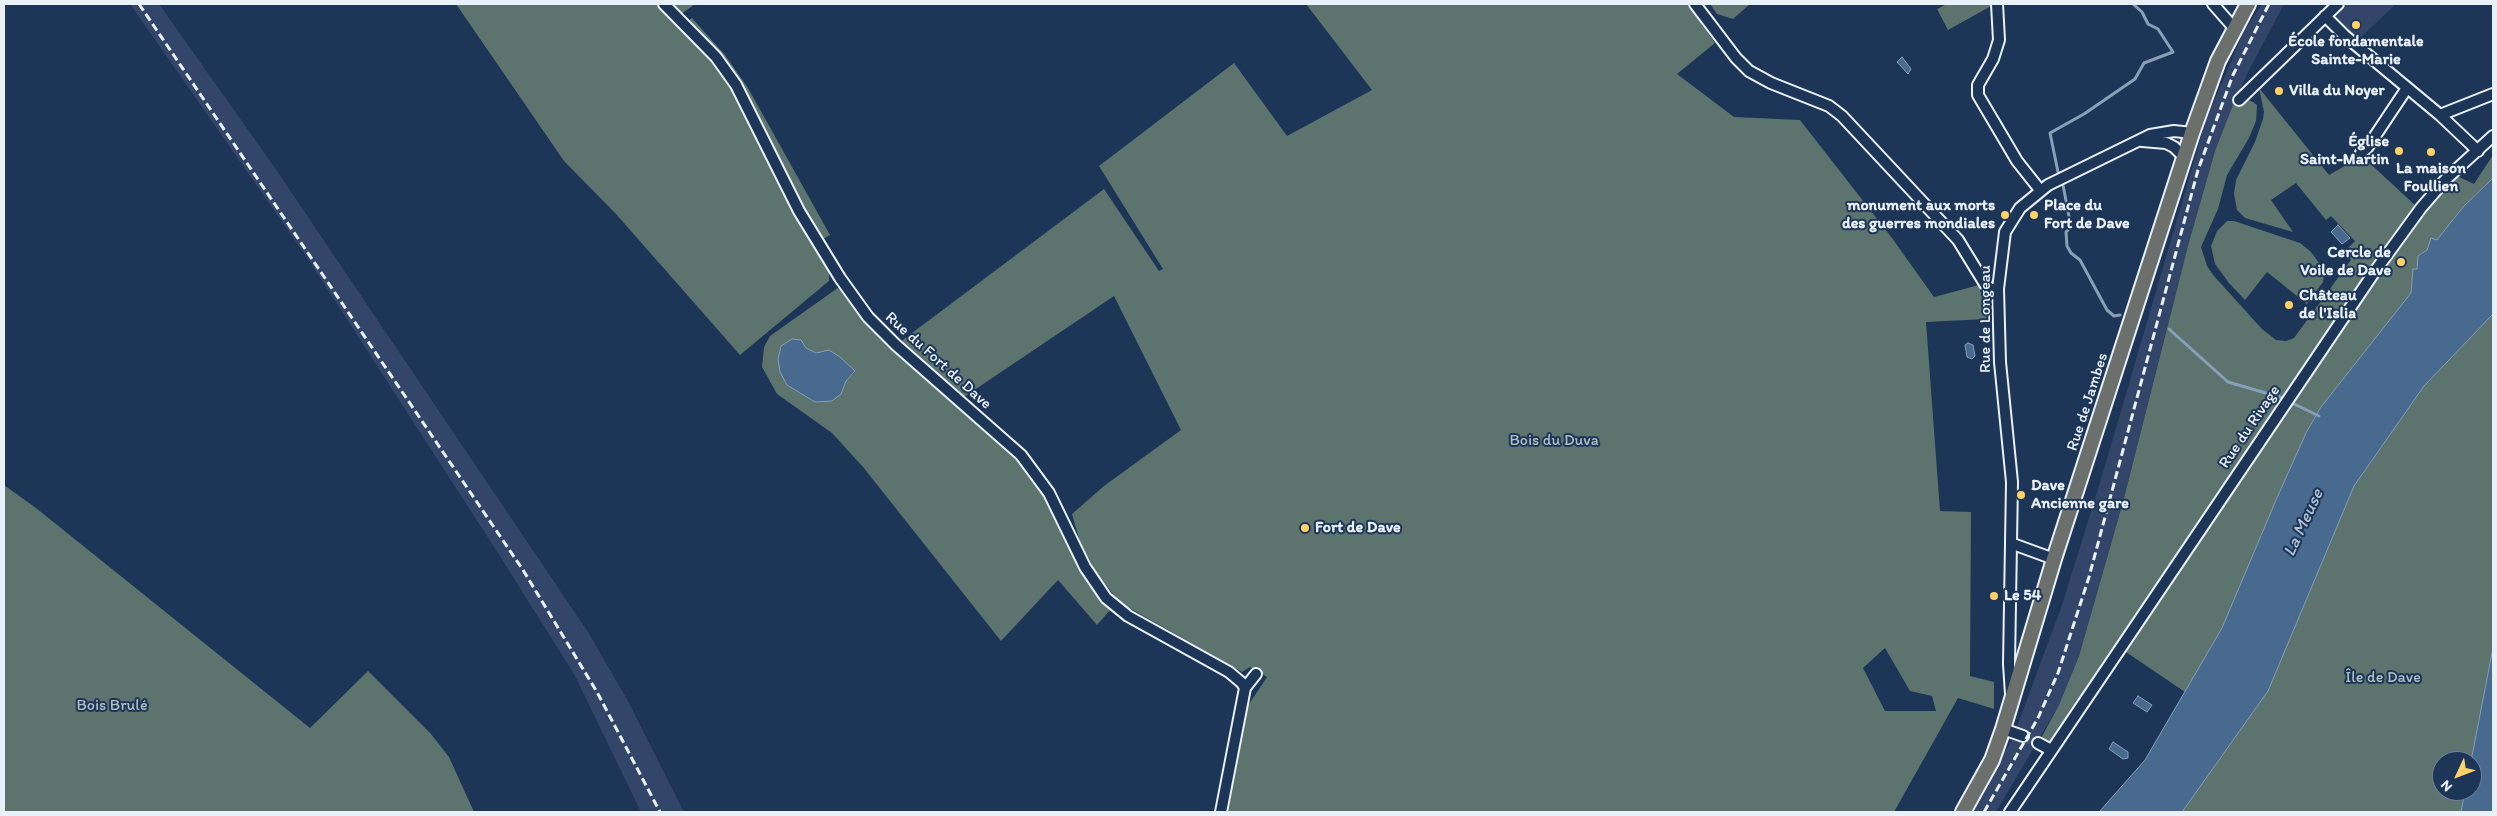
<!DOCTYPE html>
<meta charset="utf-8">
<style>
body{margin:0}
#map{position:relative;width:2497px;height:816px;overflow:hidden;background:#1d3557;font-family:Itim,sans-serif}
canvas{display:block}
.frame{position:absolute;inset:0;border:5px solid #e8f1f8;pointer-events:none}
.north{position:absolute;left:2432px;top:751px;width:50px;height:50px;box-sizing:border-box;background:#1d3557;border:1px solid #6e8097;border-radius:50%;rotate:227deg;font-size:14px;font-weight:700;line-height:20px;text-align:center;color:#e8f1f8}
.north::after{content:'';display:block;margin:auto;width:18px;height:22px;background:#ffd166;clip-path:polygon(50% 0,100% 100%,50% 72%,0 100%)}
</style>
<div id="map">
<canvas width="2497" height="816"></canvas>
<div class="frame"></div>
<div class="north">N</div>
</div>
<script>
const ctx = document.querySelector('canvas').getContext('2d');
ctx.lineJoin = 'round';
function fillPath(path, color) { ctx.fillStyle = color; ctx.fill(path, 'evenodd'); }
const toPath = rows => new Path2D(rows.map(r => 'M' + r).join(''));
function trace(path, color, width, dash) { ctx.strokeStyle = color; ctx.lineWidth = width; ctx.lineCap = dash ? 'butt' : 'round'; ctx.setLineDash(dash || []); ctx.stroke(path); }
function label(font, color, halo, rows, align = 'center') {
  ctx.font = font + ' Itim,sans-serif'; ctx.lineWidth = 4; ctx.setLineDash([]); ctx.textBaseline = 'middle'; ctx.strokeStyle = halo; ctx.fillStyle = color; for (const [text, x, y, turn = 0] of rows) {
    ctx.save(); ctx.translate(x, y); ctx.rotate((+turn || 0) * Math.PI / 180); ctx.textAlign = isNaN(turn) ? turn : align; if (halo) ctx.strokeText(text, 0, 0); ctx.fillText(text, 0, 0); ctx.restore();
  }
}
fillPath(toPath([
 [130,4,159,4,275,168,588,632,628,701,684,812,641,812,574,674,496,550,306,256],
 [2262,4,2284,4,2247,74,2215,151,2189,242,2123,502,2079,656,2059,705,1996,812,1968,812,2012,740,2062,605,2102,476,2206,120,2244,31],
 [2345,4,2396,4,2358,40,2335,19]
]), '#334568');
fillPath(toPath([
 [456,4,658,4,711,58,738,97,797,216,829,271,829,281,740,355,616,214,564,161],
 [669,4,695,4,680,15],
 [1306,4,1687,4,1715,43,1677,74,1734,117,1800,120,1892,238,1934,297,1979,285,1987,319,1926,322,1940,511,1971,512,1970,676,1994,682,1994,709,1958,698,1894,812,1224,812,1241,716,1267,677,1250,667,1242,672,1119,602,1096,572,1080,542,1072,514,1104,486,1181,430,1114,296,964,397,900,342,1104,189,1159,271,1163,269,1099,166,1234,63,1287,136,1372,90],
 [1885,648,1910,691,1932,696,1936,711,1885,711,1863,668],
 [1710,4,1750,4,1733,19,1717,14],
 [1947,4,1992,4,1993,5,1948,30,1937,9],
 [692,18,725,55,748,88,830,235,820,241,739,82,688,21],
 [2259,88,2329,175,2362,156,2417,207,2292,384,2049,745,2040,740,2059,705,2079,656,2123,502,2189,242,2215,151,2233,105,2246,99,2253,102,2257,105,2256,121,2249,138,2227,175,2218,209,2201,247,2207,266,2214,276,2262,329,2276,340,2286,341,2294,338,2351,260,2344,252,2355,241,2331,216,2326,220,2296,183,2271,200,2293,232,2245,218,2237,210,2234,194,2236,180,2255,142,2263,119,2264,112],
 [2493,155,2493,178,2463,207,2437,240,2431,239,2427,250,2418,256,2417,269,2413,269,2411,293,2321,407,2306,433,2276,500,2222,628,2185,692,2123,650,2376,275,2424,213,2457,176,2474,184],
 [2227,221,2234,221,2300,243,2311,252,2322,267,2324,275,2323,282,2307,304,2267,272,2245,300,2229,283,2215,264,2211,246,2217,231],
 [839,287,1018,458,1036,482,1082,570,1094,589,1111,609,1097,625,1058,580,1001,641,863,467,832,433,777,394,762,367,764,347,770,336],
 [806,348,817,353,840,357,855,372,846,381,841,394,816,402,787,385],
 [2493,314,2493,648,2471,761,2442,761,2442,791,2465,791,2461,812,2182,812,2268,691,2354,486,2424,386],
 [4,485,36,508,310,728,368,671,431,734,449,757,474,812,4,812]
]), '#5c736e');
const water = toPath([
 [1902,57,1911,69,1908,74,1897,62,1902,57],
 [2493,178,2493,314,2424,386,2354,486,2268,691,2182,812,2099,812,2145,760,2222,628,2276,500,2306,433,2321,407,2411,293,2413,269,2417,269,2418,256,2427,250,2431,238,2437,240,2463,207,2493,178],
 [2338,225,2350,238,2342,244,2331,232,2338,225],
 [792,339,801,340,806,348,816,353,829,350,840,357,855,371,846,381,841,394,832,401,815,402,787,385,780,372,778,359,781,346,792,339],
 [1968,343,1973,345,1975,356,1972,359,1967,357,1965,345,1968,343],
 [2493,648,2493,812,2461,812,2465,791,2472,791,2471,761,2493,648],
 [2138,696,2152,705,2147,712,2133,703,2138,696],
 [2113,742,2128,752,2128,758,2123,759,2109,749,2113,742]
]);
fillPath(water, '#476a8e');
trace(water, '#87a0b8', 1);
trace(toPath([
 [2058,172,2050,133,2084,114,2135,79,2144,63,2173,52,2158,29,2148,24,2142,12,2133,4],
 [2063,185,2071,227,2066,232,2067,246,2071,253,2080,260,2107,310,2114,316,2120,315],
 [2169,329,2228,382,2283,398],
 [2292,403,2319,416]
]), '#87a0b8', 3);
trace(toPath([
 [2023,736,2038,743]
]), '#3b516f', 10, [10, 5]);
const minor = toPath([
 [664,4,716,57,736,85,799,211,840,278,868,317,896,345,1021,455,1049,493,1085,567,1106,598,1128,616,1229,672,1242,683,1245,688,1221,812],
 [1695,4,1736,58,1749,71,1771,83,1829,106,1842,116,1958,240,1985,284,1990,289,1998,289],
 [1997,4,1999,40,1993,59,1978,85,1978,95,2017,161,2040,190],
 [2213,4,2234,28],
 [2325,16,2345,36,2440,115,2478,151],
 [2239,100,2338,4],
 [2440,115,2493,94],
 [2142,141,2166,143,2174,147,2185,158],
 [2361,153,2367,148,2407,88],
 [2013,544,2054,559],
 [1245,688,1256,674],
 [2011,694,2009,664,2012,482,2000,362,1998,289,2005,232,2020,208,2048,185,2150,135,2174,131,2192,133],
 [2003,729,2023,736],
 [2038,743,2051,750],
 [2010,812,2373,274,2421,208,2446,179,2493,136]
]);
const major = toPath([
 [1963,812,1992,760,2003,729,2054,559,2192,133,2218,61,2248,4]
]);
trace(minor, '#e8f1f8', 14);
trace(major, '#e8f1f8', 18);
trace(minor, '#1d3557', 10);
trace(major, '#6b706d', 14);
trace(toPath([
 [139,4,523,570,597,692,660,812],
 [1984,812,2038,718,2058,673,2089,577,2198,170,2233,75,2269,4]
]), '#e8f1f8', 3, [8, 4]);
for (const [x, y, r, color] of [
 [2356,25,5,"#ffd166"],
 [2279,91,5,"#ffd166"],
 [2399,151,5,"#ffd166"],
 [2431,152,5,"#ffd166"],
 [2005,215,5,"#ffd166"],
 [2034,215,5,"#ffd166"],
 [2401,262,5,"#ffd166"],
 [2289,305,5,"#ffd166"],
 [2021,495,5,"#ffd166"],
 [1305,528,5,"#ffd166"],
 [1994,596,5,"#ffd166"]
]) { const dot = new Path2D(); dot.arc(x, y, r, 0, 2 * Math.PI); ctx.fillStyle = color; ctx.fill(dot); trace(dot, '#1d3557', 2); }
label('bold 16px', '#e8f1f8', '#1d3557', [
 ["École fondamentale",2356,42,"center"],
 ["Sainte-Marie",2356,60,"center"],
 ["Villa du Noyer",2289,91],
 ["Église",2389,142,"right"],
 ["Saint-Martin",2389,160,"right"],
 ["La maison",2431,169,"center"],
 ["Foullien",2431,187,"center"],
 ["monument aux morts",1995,206,"right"],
 ["des guerres mondiales",1995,224,"right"],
 ["Place du",2044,206],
 ["Fort de Dave",2044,224],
 ["Cercle de",2391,253,"right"],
 ["Voile de Dave",2391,271,"right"],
 ["Château",2299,296],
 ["de l'Islia",2299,314],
 ["Dave",2031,486],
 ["Ancienne gare",2031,504],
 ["Fort de Dave",1315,528],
 ["Le 54",2004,596]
], 'left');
label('16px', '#e8f1f8', '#1d3557', [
 ["Rue de Longeau",1986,319,-90],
 ["Rue du Fort de Dave",938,361,42],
 ["Rue de Jambes",2088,402,-72],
 ["Rue du Rivage",2250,427,-56]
]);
label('16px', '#b0bfc1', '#1d3557', [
 ["Bois du Duva",1554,441],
 ["Île de Dave",2383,678],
 ["Bois Brulé",112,706]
]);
label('italic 18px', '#b0c2d3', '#1d3557', [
 ["La Meuse",2304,523,-65]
]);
</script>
